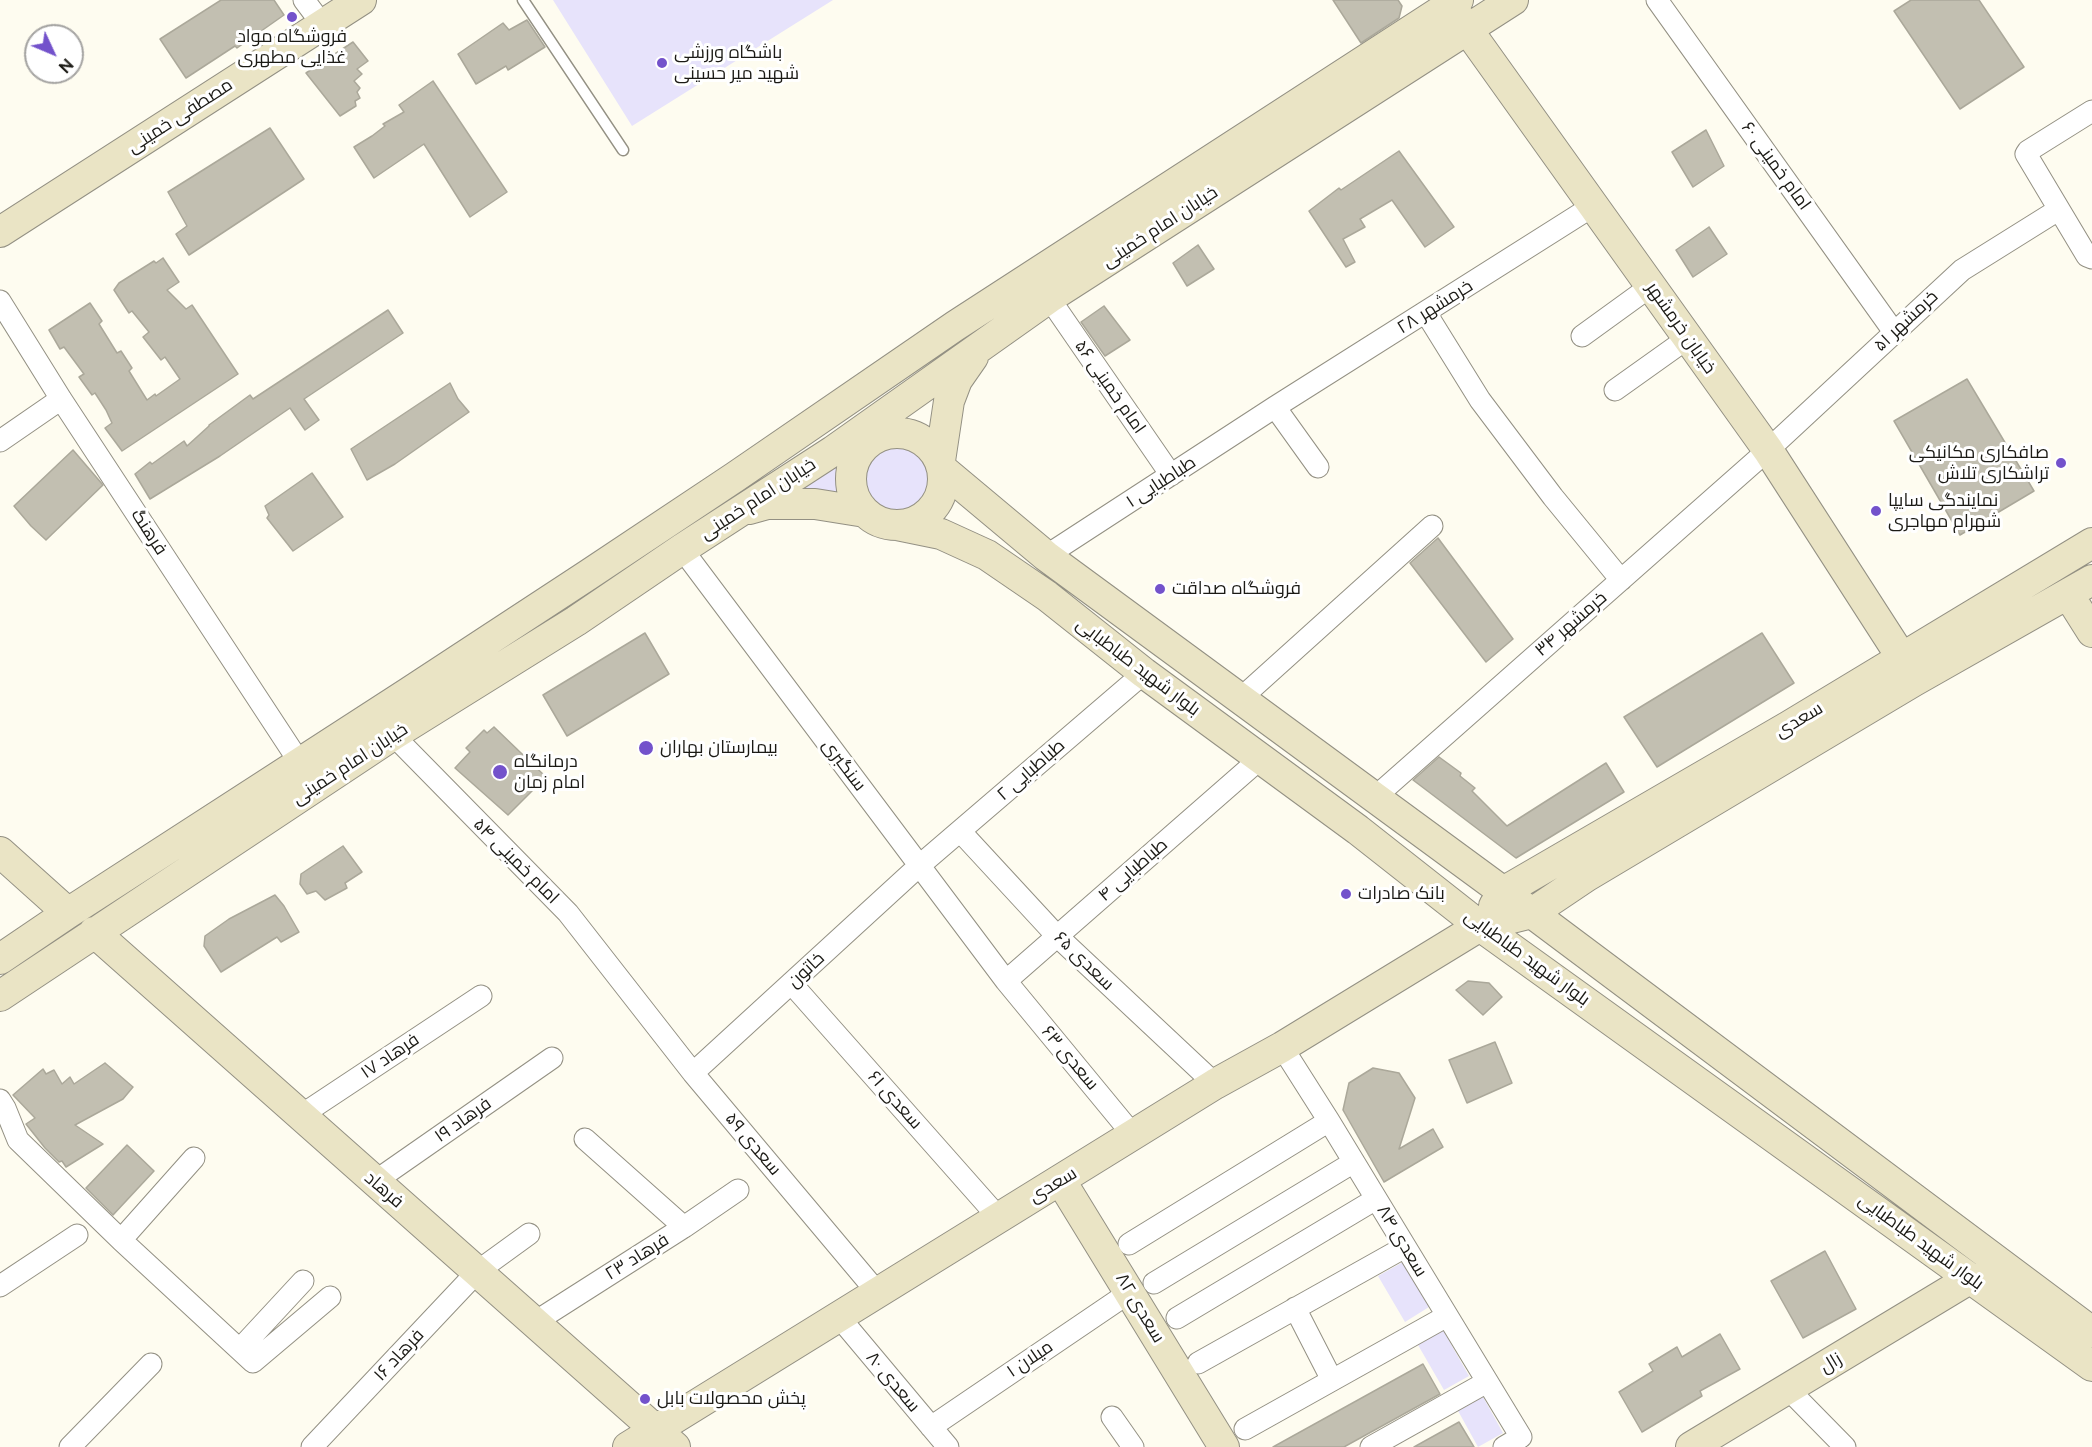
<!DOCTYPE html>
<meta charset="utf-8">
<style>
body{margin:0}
#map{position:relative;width:2092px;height:1447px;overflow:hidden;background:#fefcf0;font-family:Raleway,sans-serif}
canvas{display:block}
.north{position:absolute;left:24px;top:24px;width:60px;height:60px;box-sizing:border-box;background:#fff;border:2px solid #a4a3a1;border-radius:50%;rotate:134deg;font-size:16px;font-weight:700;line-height:24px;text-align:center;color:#1b1a15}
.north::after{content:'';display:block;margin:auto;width:21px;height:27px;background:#7352cb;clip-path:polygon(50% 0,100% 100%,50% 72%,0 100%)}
</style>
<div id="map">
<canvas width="2092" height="1447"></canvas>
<div class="north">N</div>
</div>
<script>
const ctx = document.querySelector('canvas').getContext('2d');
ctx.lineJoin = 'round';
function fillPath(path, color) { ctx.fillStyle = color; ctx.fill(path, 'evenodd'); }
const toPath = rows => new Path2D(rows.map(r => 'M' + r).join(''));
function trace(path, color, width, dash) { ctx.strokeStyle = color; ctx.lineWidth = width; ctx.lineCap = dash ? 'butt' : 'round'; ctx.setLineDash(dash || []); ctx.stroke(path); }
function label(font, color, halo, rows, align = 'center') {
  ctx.font = font + ' Raleway,Cairo,sans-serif'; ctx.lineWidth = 6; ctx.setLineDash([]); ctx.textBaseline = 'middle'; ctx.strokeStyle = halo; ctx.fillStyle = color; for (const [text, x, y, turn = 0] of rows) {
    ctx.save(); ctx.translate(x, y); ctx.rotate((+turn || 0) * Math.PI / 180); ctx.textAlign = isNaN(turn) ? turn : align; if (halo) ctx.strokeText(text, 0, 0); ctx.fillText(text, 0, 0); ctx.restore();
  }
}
fillPath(toPath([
 [553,0,833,0,632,126],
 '862 478a34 34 0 1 1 68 0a34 34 0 1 1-68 0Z',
 [840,461,836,479,838,492,843,502,798,497,786,483],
 [1403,1262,1429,1307,1405,1322,1378,1276],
 [1443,1330,1469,1376,1444,1390,1418,1345],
 [1482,1395,1503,1433,1478,1447,1457,1409]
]), '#e7e3fb');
const building = toPath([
 [221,0,274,0,284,15,237,48,235,46,186,78,160,39,221,0],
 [1333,0,1398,0,1402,6,1399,18,1361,43,1333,0],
 [1911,0,1979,0,2024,67,1960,109,1894,11,1911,0],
 [527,20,545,47,508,70,506,66,476,84,458,54,503,23,509,30,527,20],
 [353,42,368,61,357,69,362,74,354,81,360,88,357,92,360,98,355,101,356,106,340,116,306,73,353,42],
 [433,81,507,192,470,217,424,144,374,178,354,147,372,136,385,126,383,124,404,112,399,105,433,81],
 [270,128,304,179,189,255,176,234,187,226,168,192,270,128],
 [1706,130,1724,166,1693,187,1672,152,1706,130],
 [1399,151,1454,227,1425,247,1392,200,1360,219,1365,227,1343,239,1355,262,1346,267,1309,211,1339,188,1341,190,1399,151],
 [1709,227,1727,254,1693,277,1676,250,1709,227],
 [1198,245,1214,269,1187,286,1173,263,1198,245],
 [163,258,179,282,167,290,186,309,192,305,238,374,122,451,105,428,112,423,106,410,95,393,92,395,79,377,84,374,64,347,60,349,49,330,90,303,102,321,99,324,117,353,121,351,132,368,129,371,147,400,155,394,156,396,180,379,165,357,161,360,143,337,149,332,132,311,129,313,114,290,119,283,154,261,156,263,163,258],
 [1104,306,1130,340,1105,356,1081,322,1104,306],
 [388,310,403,333,304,399,319,420,305,430,290,408,220,456,150,499,135,474,150,462,152,464,184,441,187,446,209,426,209,425,250,395,253,399,388,310],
 [1967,379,2034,491,1960,535,1894,421,1967,379],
 [450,383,458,399,469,412,395,464,367,480,351,449,450,383],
 [73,450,103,485,46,540,31,526,14,506,73,450],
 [312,473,343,517,293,551,267,518,269,515,265,506,312,473],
 [1438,538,1513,639,1486,662,1410,563,1438,538],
 [645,633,669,674,567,736,543,695,645,633],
 [1762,633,1794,683,1657,767,1624,717,1762,633],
 [494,727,546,777,508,815,455,768,470,752,466,748,484,730,487,733,494,727],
 [1439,757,1461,773,1460,776,1475,788,1472,791,1507,826,1606,763,1624,792,1516,858,1413,780,1439,757],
 [343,846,362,872,345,883,347,888,325,900,316,891,307,894,300,884,301,874,343,846],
 [275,895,284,906,299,932,281,942,277,937,221,972,204,946,205,936,229,919,275,895],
 [1468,981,1489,983,1502,997,1483,1015,1456,990,1468,981],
 [1495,1042,1512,1083,1467,1103,1449,1060,1495,1042],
 [105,1063,133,1087,123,1099,75,1125,103,1144,66,1167,62,1161,59,1162,45,1148,26,1124,35,1118,13,1095,43,1069,46,1074,54,1070,62,1084,70,1077,74,1084,105,1063],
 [1373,1068,1399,1073,1415,1098,1399,1149,1433,1129,1443,1147,1384,1182,1343,1110,1349,1083,1373,1068],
 [127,1145,154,1171,113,1215,86,1188,127,1145],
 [1825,1251,1856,1309,1803,1338,1771,1281,1825,1251],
 [1720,1334,1740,1369,1700,1391,1702,1396,1642,1432,1619,1392,1653,1371,1649,1364,1677,1347,1682,1357,1720,1334],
 [1423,1364,1440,1394,1344,1447,1273,1447,1423,1364],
 [1459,1422,1474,1447,1414,1447,1459,1422]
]);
fillPath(building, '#c2bfb1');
trace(building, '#aba89a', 1.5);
const lane = toPath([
 [523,0,623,150]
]);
const street = toPath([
 [304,0,322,24],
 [1657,0,1894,332],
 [2092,111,2028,151,2026,154,2087,256,2092,258],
 [1049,298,1171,475],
 [0,301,61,399,300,763],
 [1426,313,1480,400,1553,497,1621,580],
 [1582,336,1651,286],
 [1615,390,1688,338],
 [1275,407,1318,467],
 [0,441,61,399],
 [682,549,1006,981,1133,1135],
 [1046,556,1275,407,1593,206],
 [1240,699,1432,526],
 [393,735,568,913,693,1073,877,1292],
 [1374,798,1768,450,1962,270,2058,210],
 [960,831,1057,936,1215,1084],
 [1006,981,1261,758],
 [791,983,999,1218],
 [1282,1047,1329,1121,1521,1437,1504,1447],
 [693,1073,919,866,1144,673],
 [0,1100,5,1108,18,1140,121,1240,194,1158],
 [300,1116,481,996],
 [585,1139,684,1227],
 [374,1182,552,1058],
 [121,1240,253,1362,330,1297],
 [1129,1244,1329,1121],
 [1154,1283,1354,1162],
 [0,1286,77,1235],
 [1295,1308,1332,1380],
 [839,1317,948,1447],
 [1177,1318,1376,1199],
 [535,1322,684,1227,738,1190],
 [240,1349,303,1281],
 [1198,1363,1405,1247],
 [1788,1389,1845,1447],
 [1112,1417,1133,1447],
 [931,1427,1130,1292],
 [1245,1429,1447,1316],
 [70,1447,151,1364],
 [312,1447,478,1271,529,1234],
 [1371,1447,1487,1382]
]);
const secondary = toPath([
 [1455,12,1768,450,1902,658],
 [0,232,361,0],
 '851 479a46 46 0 1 1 92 0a46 46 0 1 1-92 0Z',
 [940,461,949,401,957,380,973,357],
 [942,469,1046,556,1532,913,2092,1332],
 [749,509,767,504,815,504,865,512],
 [897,525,941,534,987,555,1047,596,1144,673,1358,830,1480,926,2092,1366],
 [2068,594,2092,632],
 [0,852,68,913],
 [1494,906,1503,892,1789,726,2092,543],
 [94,932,675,1447],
 [0,959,68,913,408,693,588,575,735,477,955,326,1458,0],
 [0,996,393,735,576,621,682,549,833,451,1049,298,1513,0],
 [1061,1181,1224,1447],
 [628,1447,1215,1084,1282,1047,1480,926,1532,913,1587,876,1914,681,2092,580],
 [1691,1447,1971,1278]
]);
trace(lane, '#939083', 13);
trace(street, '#939083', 23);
trace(secondary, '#939083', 32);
trace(lane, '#fff', 10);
trace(street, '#fff', 21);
trace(secondary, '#eae4c5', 30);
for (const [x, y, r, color] of [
 [292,17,6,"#7352cb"],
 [662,63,6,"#7352cb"],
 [2061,463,6,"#7352cb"],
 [1876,511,6,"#7352cb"],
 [1160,589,6,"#7352cb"],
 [646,748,8,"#7352cb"],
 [500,772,8,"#7352cb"],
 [1346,894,6,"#7352cb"],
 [645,1399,6,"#7352cb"]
]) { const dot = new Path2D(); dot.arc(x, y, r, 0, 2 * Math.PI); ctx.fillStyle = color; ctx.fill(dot); trace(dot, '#fff', 2); }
label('18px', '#1b1a15', '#fff', [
 ["فروشگاه مواد",292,37,"center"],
 ["غذایی مطهری",292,58,"center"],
 ["باشگاه ورزشی",674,53],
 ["شهید میر حسینی",674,74],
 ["صافکاری مکانیکی",2049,453,"right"],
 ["تراشکاری تلاش",2049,474,"right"],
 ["نمایندگی سایپا",1888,501],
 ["شهرام مهاجری",1888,522],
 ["فروشگاه صداقت",1172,589],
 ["بیمارستان بهاران",660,748],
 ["درمانگاه",514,762],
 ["امام زمان",514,783],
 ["بانک صادرات",1358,894],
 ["پخش محصولات بابل",657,1399]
], 'left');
label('18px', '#1b1a15', '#fff', [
 ["مصطفی خمینی",180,116,-33],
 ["امام خمینی ۶۰",1776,166,54],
 ["خیابان امام خمینی",1160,227,-33],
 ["خرمشهر ۲۸",1435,307,-32],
 ["خرمشهر ۵۱",1906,321,-43],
 ["خیابان خرمشهر",1681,328,55],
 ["امام خمینی ۵۶",1110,387,55],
 ["طباطبایی ۱",1161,482,-33],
 ["خیابان امام خمینی",758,499,-33],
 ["فرهنگ",149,532,57],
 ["خرمشهر ۳۴",1571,624,-41],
 ["بلوار شهید طباطبایی",1138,667,37],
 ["سعدی",1799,720,-31],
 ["خیابان امام خمینی",350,764,-33],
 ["سنگبری",844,765,53],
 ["طباطبایی ۲",1031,770,-41],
 ["امام خمینی ۵۴",516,861,45],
 ["طباطبایی ۴",1133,870,-41],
 ["بلوار شهید طباطبایی",1527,958,36],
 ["سعدی ۶۵",1084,961,44],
 ["خاتون",806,970,-43],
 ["فرهاد ۱۷",390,1056,-34],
 ["سعدی ۶۳",1070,1058,50],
 ["سعدی ۶۱",895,1100,48],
 ["فرهاد ۱۹",463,1120,-35],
 ["سعدی ۵۹",753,1144,50],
 ["سعدی",1053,1185,-31],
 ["فرهاد",384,1190,41],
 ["سعدی ۸۴",1402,1241,59],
 ["بلوار شهید طباطبایی",1921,1242,36],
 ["فرهاد ۲۳",637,1257,-32],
 ["سعدی ۸۲",1140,1308,59],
 ["فرهاد ۱۶",399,1355,-47],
 ["میلان ۱",1030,1359,-34],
 ["زال",1831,1363,-31],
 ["سعدی ۸۰",893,1382,50]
]);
</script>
